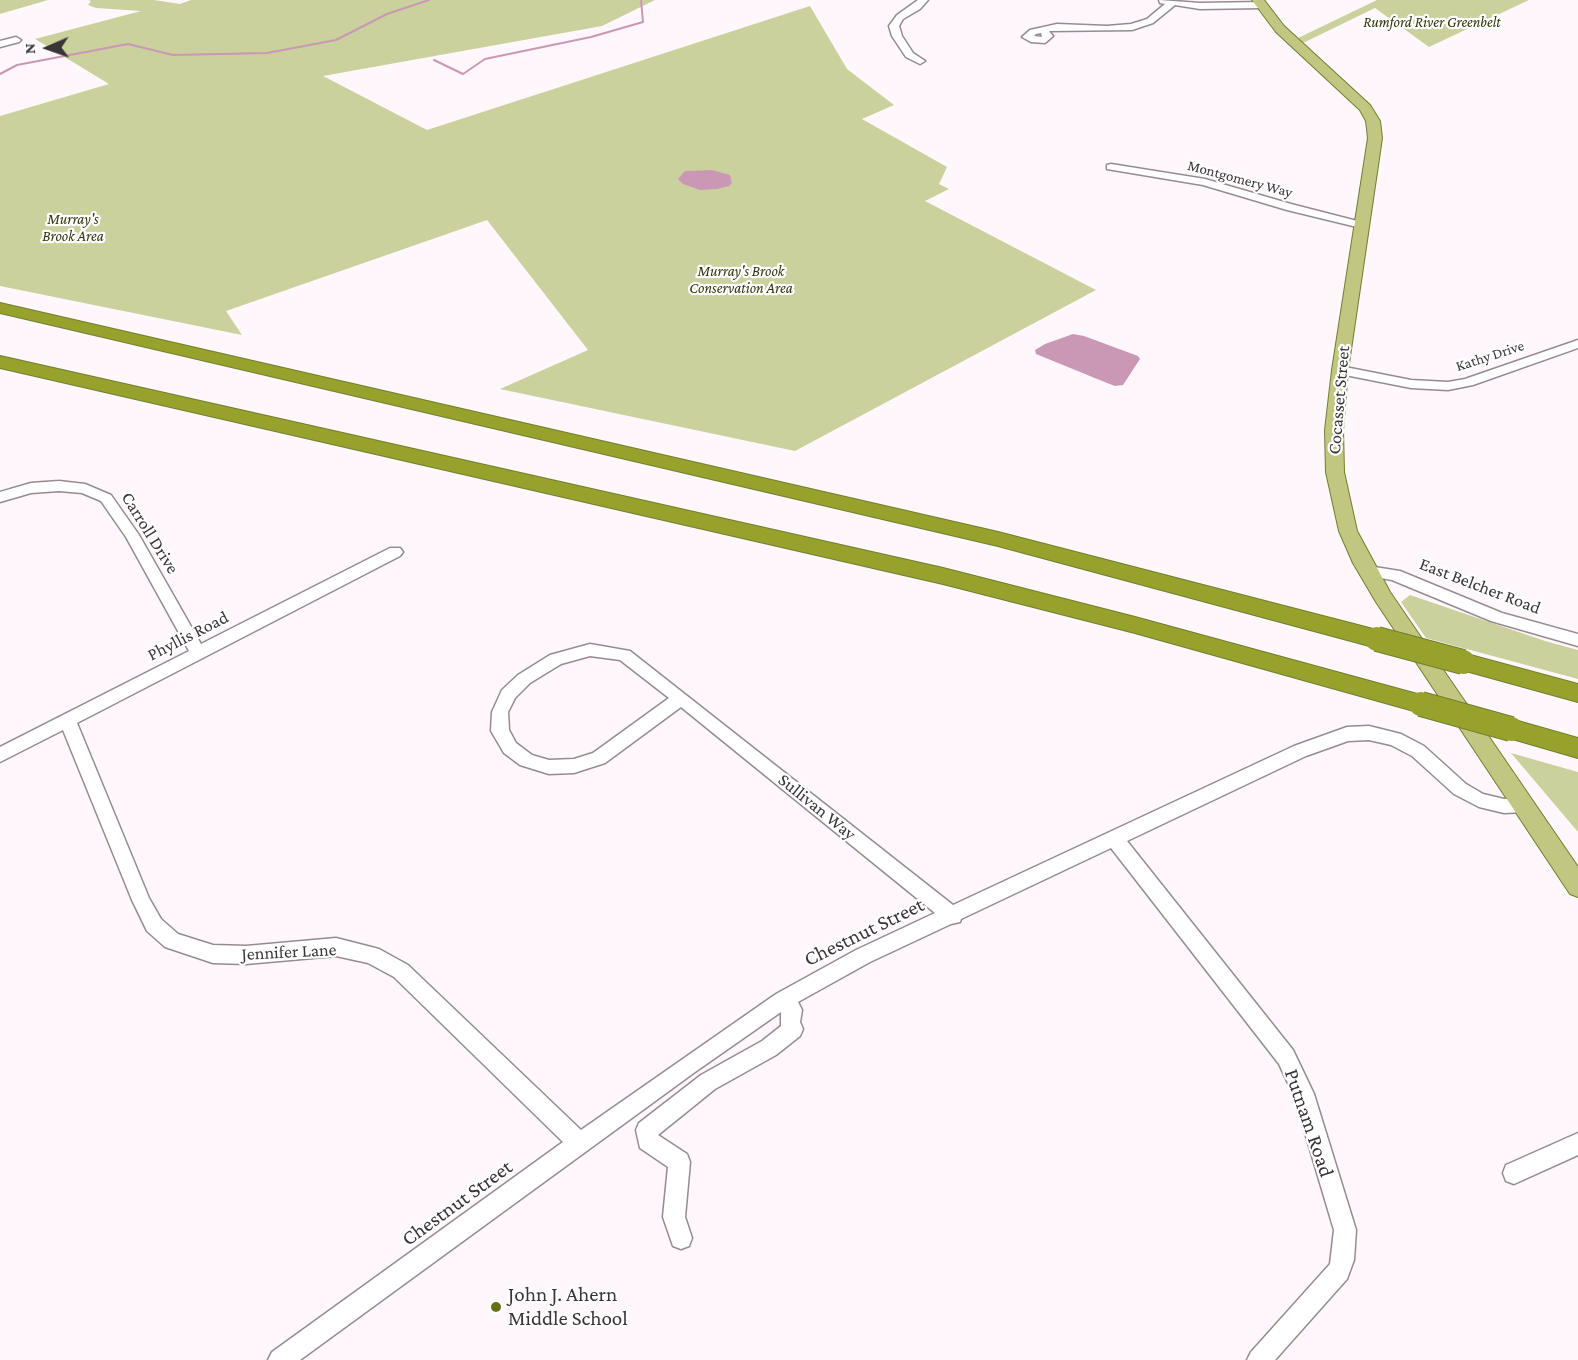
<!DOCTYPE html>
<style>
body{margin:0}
#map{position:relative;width:1578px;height:1360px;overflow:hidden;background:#fff7fb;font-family:"Crimson Pro",serif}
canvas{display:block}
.north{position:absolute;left:18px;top:18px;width:60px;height:60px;-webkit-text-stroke:4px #fff;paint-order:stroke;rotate:268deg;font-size:16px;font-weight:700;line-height:24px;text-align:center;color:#393436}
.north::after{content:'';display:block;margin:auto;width:21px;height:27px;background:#393436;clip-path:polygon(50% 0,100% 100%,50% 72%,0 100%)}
</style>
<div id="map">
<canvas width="1578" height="1360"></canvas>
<div class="north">N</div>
</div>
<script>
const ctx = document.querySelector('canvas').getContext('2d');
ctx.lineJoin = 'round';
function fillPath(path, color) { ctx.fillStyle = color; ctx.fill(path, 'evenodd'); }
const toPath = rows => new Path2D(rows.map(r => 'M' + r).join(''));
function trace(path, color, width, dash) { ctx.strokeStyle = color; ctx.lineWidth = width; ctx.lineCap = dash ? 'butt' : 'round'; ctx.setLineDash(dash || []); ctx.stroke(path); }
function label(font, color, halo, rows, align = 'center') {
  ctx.font = font + ' "Crimson Pro",serif'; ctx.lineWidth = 4.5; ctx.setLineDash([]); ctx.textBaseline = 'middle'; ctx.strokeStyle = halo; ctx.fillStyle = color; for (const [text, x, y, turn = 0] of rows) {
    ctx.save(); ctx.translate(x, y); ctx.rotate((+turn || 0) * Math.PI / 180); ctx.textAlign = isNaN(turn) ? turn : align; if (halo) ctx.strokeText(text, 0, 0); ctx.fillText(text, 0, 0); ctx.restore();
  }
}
fillPath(toPath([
 [0,0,48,0,0,14],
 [88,0,154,0,180,4,191,0,655,0,602,26,323,76,427,130,810,6,847,69,894,105,862,119,947,167,939,184,949,189,925,201,1096,290,795,451,500,389,588,350,487,220,226,311,242,335,0,286,0,116,109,84,35,39,141,11,96,8,88,5,91,1],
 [1377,0,1529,0,1429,47,1375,8,1301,44,1296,39],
 [1410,595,1545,641,1578,650,1578,679,1426,638,1401,602],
 [1511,753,1578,772,1578,832]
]), '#cad19c');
fillPath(toPath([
 [712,170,730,175,732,183,729,186,717,189,700,190,683,184,678,179,685,171],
 [1073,334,1084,336,1138,356,1140,359,1123,385,1115,386,1107,383,1036,354,1035,350,1045,344]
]), '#ca98b5');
trace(toPath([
 [434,60,463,74,485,59,591,37,643,22,641,0],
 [0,74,17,65,128,44,173,55,267,53,336,40,387,14,429,0]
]), '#ca98b5', 2);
const minor = toPath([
 [918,0,928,0,920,9,903,19,899,26,902,36,913,53,925,61,920,64,906,57,892,36,889,26,897,15,918,0],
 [1159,0,1200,3,1261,2,1266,5,1261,8,1200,9,1175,5,1153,23,1132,30,1049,31,1053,36,1045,43,1031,42,1022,37,1030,30,1057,24,1107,26,1131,24,1147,19,1165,4,1160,3,1159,0],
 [1041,33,1042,37,1034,36,1036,34,1041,33],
 [16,37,21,40,19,42,0,47,0,41,16,37],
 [1111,164,1205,179,1291,204,1365,223,1367,225,1361,228,1287,210,1203,185,1107,169,1107,165,1111,164],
 [1578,340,1578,348,1473,385,1448,390,1411,388,1340,374,1333,370,1340,366,1411,380,1448,382,1465,379,1578,340],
 [59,481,85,484,111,495,139,535,201,644,390,548,400,548,403,552,400,556,77,723,149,898,161,919,178,934,213,945,246,946,336,938,379,949,408,965,581,1130,776,994,856,950,935,913,681,707,605,763,574,773,549,774,520,765,504,753,494,736,491,731,492,712,502,690,518,675,550,655,590,644,630,651,953,905,1294,746,1347,727,1369,726,1401,734,1424,746,1466,784,1483,794,1504,799,1525,798,1531,800,1534,805,1531,810,1525,812,1504,813,1479,807,1454,794,1412,756,1391,745,1369,740,1348,741,1306,756,1127,841,1293,1050,1314,1094,1356,1230,1354,1260,1347,1279,1275,1360,1247,1360,1251,1352,1330,1264,1334,1230,1294,1096,1279,1064,1111,848,961,919,960,922,951,924,870,962,798,1002,802,1010,800,1022,803,1029,800,1036,776,1055,715,1089,658,1135,687,1154,690,1162,685,1217,692,1238,689,1246,681,1249,673,1246,663,1217,668,1167,640,1148,636,1130,639,1123,701,1075,762,1041,781,1026,781,1012,695,1072,300,1360,268,1360,272,1352,563,1142,394,977,368,963,336,956,246,964,213,963,165,947,147,931,132,900,63,730,0,762,0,747,189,651,126,537,101,501,82,493,59,491,31,493,0,502,0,492,31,483,59,481],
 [590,656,620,660,669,698,593,753,574,759,549,760,532,755,516,743,509,730,508,712,515,698,530,683,561,664,590,656],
 [1368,566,1400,571,1502,613,1578,634,1578,646,1491,621,1392,580,1363,575,1360,571,1363,567,1368,566],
 [1578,1133,1578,1155,1514,1184,1506,1181,1503,1173,1506,1165,1578,1133]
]);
const major = toPath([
 [1252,0,1264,0,1284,26,1370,105,1380,121,1382,138,1348,370,1343,430,1344,472,1357,531,1390,592,1578,867,1578,897,1570,894,1376,602,1353,563,1339,531,1326,472,1325,430,1332,370,1368,138,1366,121,1360,110,1276,32,1252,0]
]);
const highway = toPath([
 [0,303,998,532,1377,630,1385,633,1389,639,1385,645,1377,648,998,546,0,313,0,303],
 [0,356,943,568,1135,617,1421,695,1430,697,1433,704,1430,711,1421,713,1135,633,943,584,0,368,0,356],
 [1463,653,1578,684,1578,702,1455,668,1451,662,1455,656,1463,653],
 [1511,719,1578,738,1578,758,1502,736,1499,729,1502,722,1511,719]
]);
trace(minor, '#978b92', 3);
trace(major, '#767c30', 2);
trace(highway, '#767c30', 2);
fillPath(minor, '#fff');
fillPath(major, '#c1c780');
fillPath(highway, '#97a22c');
const highwayBridge = toPath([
 [1377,639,1463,662],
 [1421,704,1511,729]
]);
trace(highwayBridge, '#767c30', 26, []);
trace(highwayBridge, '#97a22c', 24);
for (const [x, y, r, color] of [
 [496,1307,6,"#676f16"]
]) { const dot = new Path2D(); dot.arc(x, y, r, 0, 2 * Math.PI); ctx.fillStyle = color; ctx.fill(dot); trace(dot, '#fff', 2); }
label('italic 15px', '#30340a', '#fff', [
 ["Rumford River Greenbelt",1432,22],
 ["Murray's",73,219],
 ["Brook Area",73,236],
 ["Murray's Brook",741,271],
 ["Conservation Area",741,288]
]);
label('15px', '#393436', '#fff', [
 ["Montgomery Way",1240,179,15],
 ["Kathy Drive",1490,356,-18]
]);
label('18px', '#393436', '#fff', [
 ["Cocasset Street",1339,400,-85],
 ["Carroll Drive",150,533,58],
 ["East Belcher Road",1480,586,21],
 ["Phyllis Road",188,636,-27],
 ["Sullivan Way",817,807,39],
 ["Jennifer Lane",289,952,-3]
]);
label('21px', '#393436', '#fff', [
 ["Chestnut Street",864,932,-26],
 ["Putnam Road",1309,1123,71],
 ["Chestnut Street",457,1203,-36]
]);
label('21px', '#393436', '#fff', [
 ["John J. Ahern",508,1295],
 ["Middle School",508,1319]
], 'left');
</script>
